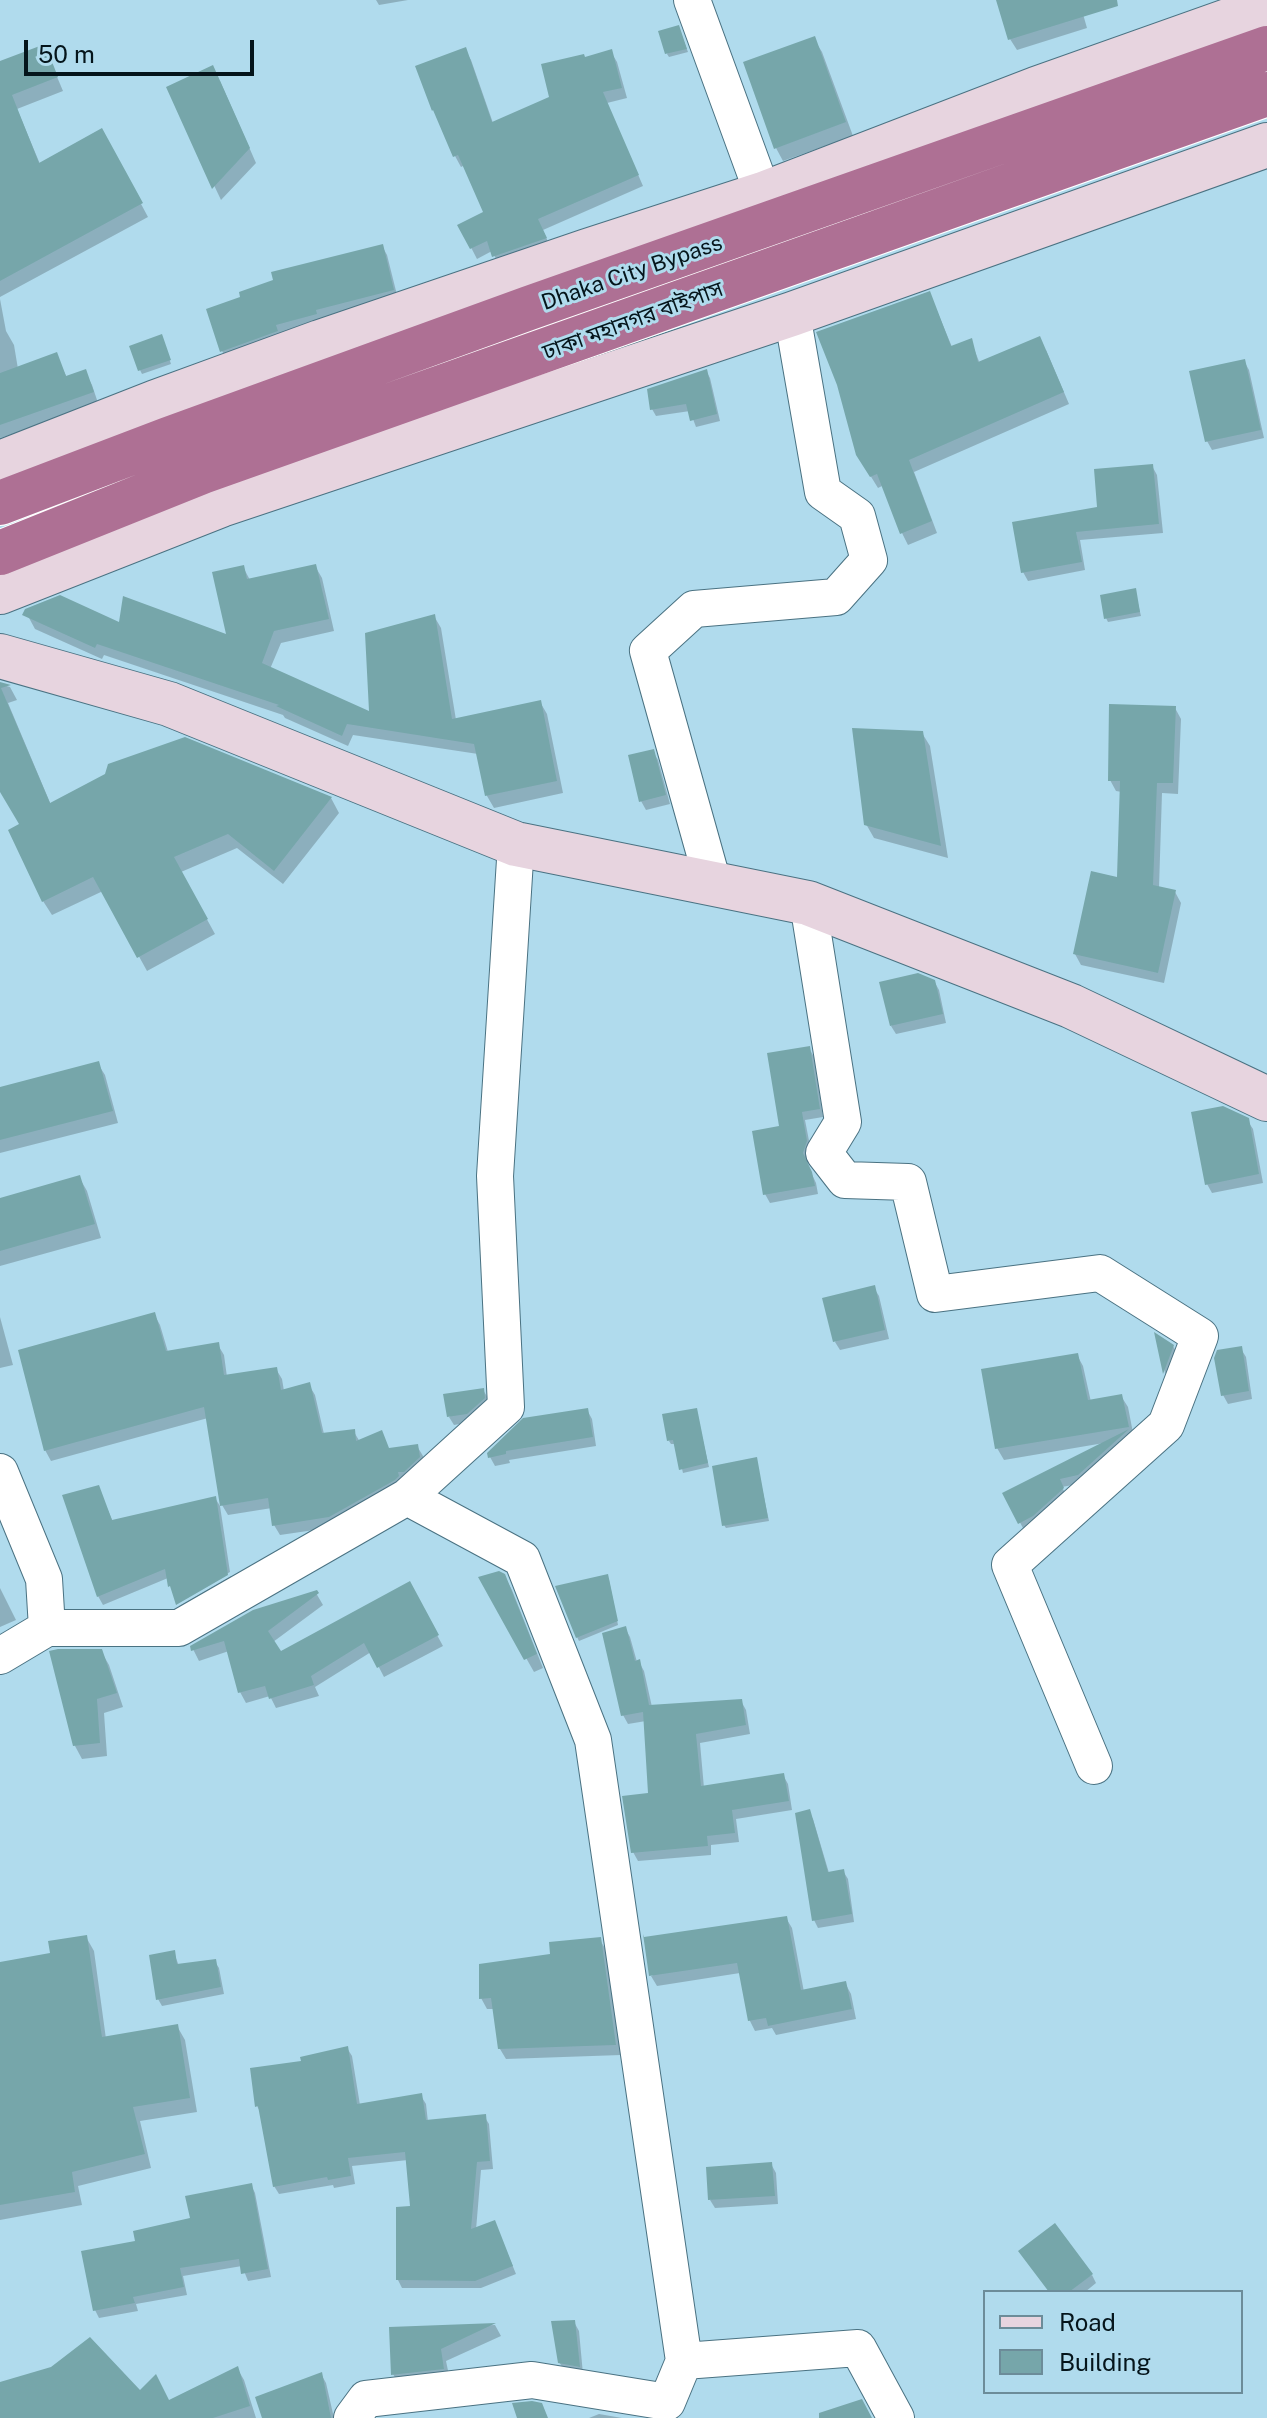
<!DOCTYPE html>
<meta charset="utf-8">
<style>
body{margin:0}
#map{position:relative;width:1267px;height:2418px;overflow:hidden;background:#b0dbed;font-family:"Public Sans",sans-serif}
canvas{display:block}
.legend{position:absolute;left:983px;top:2290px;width:260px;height:104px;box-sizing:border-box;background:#b0dbed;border:2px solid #6c8c99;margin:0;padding:10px 14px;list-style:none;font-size:24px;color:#05151b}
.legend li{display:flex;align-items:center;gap:16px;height:40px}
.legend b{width:40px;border:2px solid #6c8c99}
.scale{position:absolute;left:24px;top:40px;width:230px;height:36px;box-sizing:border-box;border:4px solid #05151b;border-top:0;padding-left:10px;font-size:24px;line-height:28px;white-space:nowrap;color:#05151b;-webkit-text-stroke:6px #b0dbed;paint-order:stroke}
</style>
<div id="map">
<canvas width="1267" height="2418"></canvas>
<ul class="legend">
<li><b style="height:10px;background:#e7d4df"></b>Road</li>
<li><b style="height:22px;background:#76a6aa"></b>Building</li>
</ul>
<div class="scale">50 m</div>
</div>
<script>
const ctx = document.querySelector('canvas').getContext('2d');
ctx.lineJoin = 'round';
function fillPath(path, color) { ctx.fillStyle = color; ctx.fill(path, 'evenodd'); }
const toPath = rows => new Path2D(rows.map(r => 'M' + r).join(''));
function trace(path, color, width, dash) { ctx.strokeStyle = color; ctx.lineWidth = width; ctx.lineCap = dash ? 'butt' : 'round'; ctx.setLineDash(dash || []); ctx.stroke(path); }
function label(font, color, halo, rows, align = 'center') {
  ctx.font = font + ' "Public Sans","Noto Sans Bengali",sans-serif'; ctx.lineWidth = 6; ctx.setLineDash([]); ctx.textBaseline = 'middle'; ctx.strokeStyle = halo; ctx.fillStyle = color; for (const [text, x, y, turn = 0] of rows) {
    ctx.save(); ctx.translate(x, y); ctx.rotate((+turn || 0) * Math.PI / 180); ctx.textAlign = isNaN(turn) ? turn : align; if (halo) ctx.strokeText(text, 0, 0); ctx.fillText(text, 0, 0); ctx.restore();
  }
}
fillPath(toPath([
 [376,0,408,0,379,5],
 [998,0,1079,0,1087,28,1017,50,1010,39],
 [680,31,688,52,669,57,667,54],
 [814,39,822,52,853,136,783,161,776,148],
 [44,46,63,91,17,109,40,164,102,131,148,217,0,297,0,64],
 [465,50,471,60,493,123,552,98,585,59,611,52,617,62,627,98,607,103,643,186,543,230,551,249,500,267,492,251,477,259,460,226,486,213,465,165,461,167,455,156,440,120],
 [220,81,256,163,221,200,168,88],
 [382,246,387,255,398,299,320,319,321,323,227,360,222,351],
 [930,294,952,347,971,341,980,364,1046,350,1069,404,914,472,937,533,908,545,902,533,884,485,878,488,865,467,839,385],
 [0,299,6,331,14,345,18,369,56,354,67,378,85,372,92,385,99,406,0,438],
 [163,340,171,364,142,374,140,370],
 [1244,361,1249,370,1264,438,1212,450,1207,441],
 [706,371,710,378,720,421,696,427,690,411,656,416,652,409],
 [1152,466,1157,475,1163,533,1080,540,1085,570,1028,581,1023,572],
 [315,566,322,578,334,631,281,643,270,669,371,714,434,616,441,628,456,720,540,702,547,714,563,793,494,808,487,796,478,754,353,735,348,746,285,718,283,715,104,655,102,659,35,629,28,616,229,637,243,567,250,580],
 [1135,591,1141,616,1108,622,1106,618],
 [0,684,10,687,17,700,8,703,51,805,185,740,331,798,339,813,283,884,237,848,181,872,215,934,147,971,103,891,52,915,43,901,22,825,0,788],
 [1175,708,1181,719,1178,794,1162,793,1159,888,1175,892,1181,903,1164,983,1081,965,1075,954,1119,879,1122,792,1116,791,1110,780],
 [922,733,930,746,948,858,874,838,866,824],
 [653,752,658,760,670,804,646,810,641,801],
 [934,981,939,990,946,1023,896,1034,891,1026],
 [809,1048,814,1057,823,1117,805,1120,811,1151,807,1164,816,1183,818,1194,770,1203,765,1194,782,1128],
 [98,1064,105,1075,118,1123,0,1153,0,1089],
 [1247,1120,1253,1129,1263,1183,1212,1193,1207,1184],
 [79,1177,87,1191,101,1238,0,1266,0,1200],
 [874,1288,879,1296,889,1339,840,1350,835,1342],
 [154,1314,160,1325,168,1352,218,1345,224,1355,227,1377,276,1369,282,1379,284,1391,309,1385,315,1395,324,1434,354,1432,360,1442,390,1450,417,1446,423,1456,425,1468,335,1527,280,1535,274,1525,272,1508,228,1515,222,1505,208,1418,51,1461,45,1450],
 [0,1317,13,1365,0,1368],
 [1157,1336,1173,1346,1178,1355,1169,1379,1165,1373],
 [1241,1349,1246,1357,1252,1399,1228,1404,1223,1395],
 [1077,1355,1083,1366,1091,1402,1121,1396,1128,1407,1134,1438,1083,1483,1062,1487,1067,1497,1024,1530,1005,1494,1104,1443,1004,1460,997,1448],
 [483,1390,488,1398,488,1407,472,1422,454,1425,449,1417],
 [587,1410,592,1419,596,1446,509,1460,510,1463,495,1466,490,1457],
 [696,1410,709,1467,683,1473,676,1444,671,1444,669,1441],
 [756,1459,769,1521,726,1528,724,1525],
 [98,1487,113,1522,215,1498,220,1506,230,1572,178,1602,168,1578,103,1605,98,1596],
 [504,1575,512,1590,543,1668,534,1672,481,1578],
 [231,1576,232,1585,183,1613,179,1606],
 [609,1580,618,1625,579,1641,577,1637],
 [409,1584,443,1646,384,1677,371,1652,315,1687,319,1696,276,1708,270,1696,246,1703,240,1692,229,1651,199,1661,192,1647,316,1593,323,1605,273,1642,280,1654],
 [0,1588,16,1620,0,1627],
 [625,1628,630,1637,637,1662,639,1662,644,1671,652,1707,741,1701,746,1710,750,1734,700,1743,704,1788,783,1775,788,1784,792,1810,736,1819,739,1842,711,1845,711,1855,638,1861,633,1852,650,1795,646,1721,628,1724,623,1715],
 [101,1651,109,1665,123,1707,104,1713,107,1756,82,1759,75,1746],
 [808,1811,813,1819,829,1873,843,1871,848,1879,854,1922,818,1928,814,1920],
 [786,1918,792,1928,804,1992,845,1983,851,1994,856,2019,776,2035,772,2028,755,2031,750,2021,740,1973,657,1986,651,1976],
 [86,1937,94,1951,106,2039,177,2026,185,2040,197,2112,140,2121,151,2168,78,2186,82,2205,0,2220,0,1964,52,1955],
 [600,1940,606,1950,621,2055,506,2059,500,2049,495,2009,487,2009,481,1998,552,1956],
 [174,1953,179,1966,215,1962,219,1968,224,1994,162,2006,158,1999],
 [347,2048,352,2056,360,2105,421,2096,426,2104,428,2122,484,2116,489,2124,493,2169,481,2170,476,2230,498,2230,516,2274,481,2288,402,2288,398,2280,413,2208,408,2160,352,2166,355,2184,334,2188,333,2185,279,2194,274,2186,262,2115,257,2106,303,2062],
 [771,2164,776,2173,778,2204,715,2208,710,2200],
 [251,2185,255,2193,271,2277,248,2281,242,2266,183,2276,187,2295,136,2304,138,2311,99,2318,95,2310,137,2242,192,2219],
 [1092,2275,1096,2283,1085,2292,1049,2292],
 [574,2322,579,2331,583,2374,565,2371,559,2362],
 [495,2325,501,2336,446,2361,450,2380,400,2386,393,2374,391,2329],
 [237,2368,244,2380,256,2418,0,2418,0,2384,140,2392,169,2402],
 [321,2374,326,2383,334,2418,264,2418],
 [599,2414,622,2418,589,2418]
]), '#0003');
fillPath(toPath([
 [996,0,1117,0,1118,6,1008,40],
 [679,25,687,49,665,54,658,31],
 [815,36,846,122,774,149,743,62],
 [45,44,58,77,12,95,39,163,102,128,143,203,0,281,0,61],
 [466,47,492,122,549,97,541,64,584,54,585,57,612,49,622,88,603,92,639,175,538,219,547,238,492,257,487,241,470,249,457,225,483,212,458,155,453,157,433,110,432,111,415,66],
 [213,65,250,148,212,189,166,87],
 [383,244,394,290,316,310,317,314,276,325,278,331,220,352,206,309,240,297,239,292,273,280,271,272],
 [930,291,951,346,972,338,978,362,1040,336,1064,392,909,460,932,521,900,534,877,474,870,477,856,455,837,385,816,332],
 [162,334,171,360,138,371,129,346],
 [57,352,66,376,86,369,94,392,0,425,0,373],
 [1245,359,1261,430,1205,442,1189,371],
 [707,369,717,414,690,421,686,404,650,410,647,389],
 [1153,464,1159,524,1076,532,1082,562,1021,573,1012,522,1097,507,1094,469],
 [316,564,329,619,274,631,262,663,369,711,365,633,435,614,452,719,541,700,557,781,485,796,474,744,347,724,342,736,276,706,279,705,97,644,95,648,22,615,25,609,60,595,119,622,123,596,226,634,212,572,244,565,247,579],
 [1136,588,1140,612,1104,619,1100,595],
 [0,682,11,685,1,688,50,803,105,774,108,764,185,737,332,797,274,871,228,834,174,857,208,919,137,958,93,877,42,902,8,830,19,824,0,792],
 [1109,704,1176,706,1173,783,1157,783,1153,885,1176,890,1158,973,1073,954,1091,871,1117,877,1120,781,1108,781],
 [852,728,923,731,941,846,864,825],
 [654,749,666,795,639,802,628,755],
 [918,973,935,980,943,1014,890,1026,879,982],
 [810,1046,820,1109,802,1112,807,1141,803,1153,812,1172,815,1186,763,1195,752,1131,779,1126,767,1053],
 [99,1061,113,1111,0,1140,0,1087],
 [1223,1106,1249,1118,1259,1174,1205,1185,1191,1112],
 [80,1175,95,1224,0,1251,0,1198],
 [875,1285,885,1330,833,1342,822,1298],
 [155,1312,166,1351,219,1342,224,1375,277,1367,281,1390,310,1382,322,1433,355,1429,356,1441,382,1430,389,1448,418,1444,420,1457,404,1472,398,1472,399,1476,395,1480,329,1517,272,1526,268,1498,220,1506,204,1407,44,1451,18,1350],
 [1154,1332,1174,1345,1163,1374],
 [1242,1346,1249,1391,1221,1396,1214,1358,1217,1350],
 [1078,1353,1088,1400,1122,1394,1129,1427,995,1449,981,1369],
 [484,1388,485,1398,467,1414,447,1417,443,1394],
 [588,1408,593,1437,506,1451,506,1454,488,1458,487,1453,523,1418],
 [697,1408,708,1463,679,1470,673,1440,667,1441,662,1414],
 [1129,1429,1078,1475,1060,1479,1064,1488,1033,1516,1018,1524,1002,1493],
 [757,1457,768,1518,722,1526,712,1466],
 [99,1485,112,1520,216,1496,228,1575,176,1605,170,1586,168,1587,165,1569,97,1597,62,1495],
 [499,1571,505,1574,537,1654,524,1660,478,1577],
 [608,1574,618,1621,576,1638,555,1586],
 [410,1581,439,1635,377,1668,364,1643,311,1676,314,1685,269,1699,265,1686,238,1693,224,1641,191,1651,190,1646,253,1610,317,1590,319,1593,268,1631,281,1651],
 [626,1626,635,1661,640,1659,649,1705,742,1699,746,1725,696,1734,701,1786,784,1773,789,1801,732,1810,735,1833,707,1836,708,1846,631,1853,622,1796,648,1793,643,1712,621,1716,602,1633],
 [58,1649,102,1649,117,1693,97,1699,100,1743,73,1746,49,1651],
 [810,1809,828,1872,844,1869,852,1914,812,1921,795,1813],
 [787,1916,801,1990,846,1981,852,2009,768,2026,766,2018,748,2021,737,1963,649,1976,643,1934,644,1937],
 [87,1935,102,2037,178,2024,190,2098,133,2107,145,2154,72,2172,75,2192,0,2205,0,1962,50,1953,48,1941],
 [601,1937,616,2045,498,2049,491,1998,479,1999,479,1964,550,1954,549,1942],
 [175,1950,177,1964,216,1959,221,1987,156,2000,149,1955],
 [348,2046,357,2104,422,2093,426,2120,486,2114,490,2161,477,2162,471,2229,495,2220,513,2266,475,2281,396,2280,396,2207,410,2206,405,2152,348,2158,351,2176,328,2180,327,2177,273,2187,258,2106,255,2107,250,2068,301,2061,300,2057],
 [772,2162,775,2196,708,2200,706,2167],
 [252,2183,268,2269,241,2274,239,2259,180,2268,184,2287,133,2297,135,2303,93,2311,81,2251,135,2241,133,2231,190,2218,185,2196],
 [1055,2223,1093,2274,1069,2292,1049,2292,1018,2251],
 [575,2320,580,2367,558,2363,551,2321],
 [496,2323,441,2349,444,2369,391,2375,389,2327],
 [90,2337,140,2390,156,2374,169,2400,238,2366,250,2406,213,2418,0,2418,0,2382,51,2367],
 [322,2372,331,2418,262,2418,255,2397],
 [862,2399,872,2418,819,2418,819,2413],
 [532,2401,542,2403,548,2418,517,2418,512,2403]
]), '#76a6aa');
const street = toPath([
 [692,0,763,194],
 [516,844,495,1176,506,1407,407,1497,522,1559,593,1740,684,2361,858,2348,896,2418],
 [713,883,648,651,694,609,836,597,869,560,857,516,823,492,792,314],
 [808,903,843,1122,824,1153,845,1180,908,1182,935,1294,1100,1273,1200,1336,1166,1425,1010,1565,1094,1766],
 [0,1472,44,1579,47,1628,0,1656],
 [47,1628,179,1628,407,1497],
 [352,2418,366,2399,532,2380,667,2402,684,2361]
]);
const secondary = toPath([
 [0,463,156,402,320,342,587,251,763,194,1036,89,1267,7],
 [0,592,221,505,792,314,1267,145],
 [0,656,169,704,516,844,808,903,1071,1006,1267,1099]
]);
const highway = toPath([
 [0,503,168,439,529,308,1267,48],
 [0,553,202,472,1267,94]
]);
trace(street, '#4a7282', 38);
trace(secondary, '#4a7282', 46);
trace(highway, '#fff', 46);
trace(street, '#fff', 36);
trace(secondary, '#e7d4df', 44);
trace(highway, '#ae7094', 44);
label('22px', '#05151b', '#b0dbed', [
 ["Dhaka City Bypass",632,273,-19],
 ["ঢাকা মহানগর বাইপাস",633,321,-20]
]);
</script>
